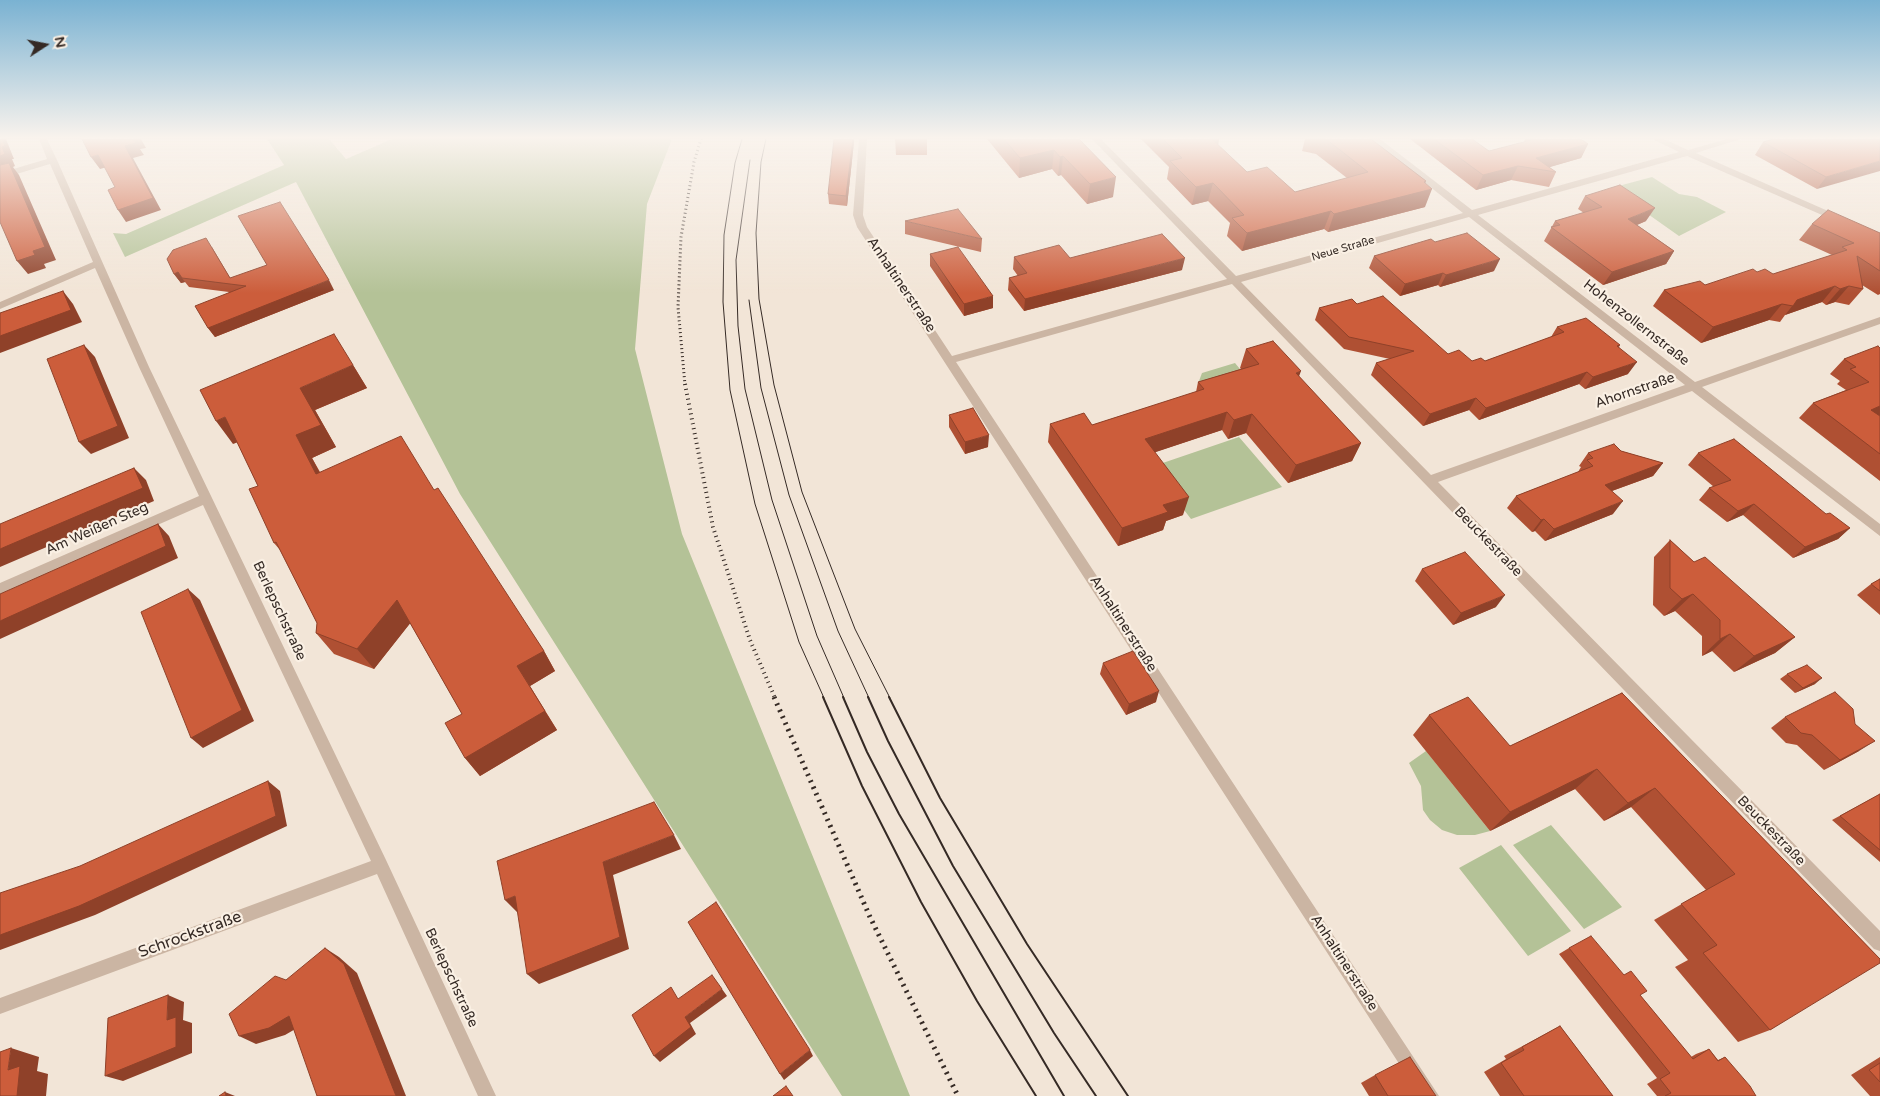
<!DOCTYPE html>
<meta charset="utf-8">
<style>
body{margin:0}
#map{position:relative;width:1880px;height:1096px;overflow:hidden;background:#f2e5d7;font-family:"Varela Round",sans-serif}
canvas{display:block}
.north{position:absolute;left:20px;top:20px;width:50px;height:50px;-webkit-text-stroke:4px #faf0e4;paint-order:stroke;rotate:79deg;font-size:14px;font-weight:700;line-height:20px;text-align:center;color:#352a25}
.north::after{content:'';display:block;margin:auto;width:18px;height:22px;background:#352a25;clip-path:polygon(50% 0,100% 100%,50% 72%,0 100%)}
</style>
<div id="map">
<canvas width="1880" height="1096"></canvas>
<div class="north">N</div>
</div>
<script>
const g = document.querySelector('canvas').getContext('2d');
g.lineJoin = 'round';
function fill(path, color) {
  g.fillStyle = color;
  g.fill(path, 'evenodd');
}
function poly(rows) {
  const path = new Path2D();
  for (const r of rows) {
    path.moveTo(r[0], r[1]);
    for (let i = 2; i < r.length; i += 2) path.lineTo(r[i], r[i + 1]);
  }
  return path;
}
function strokePath(path, color, width, dash) {
  g.strokeStyle = color;
  g.lineWidth = width;
  g.lineCap = dash ? 'butt' : 'round';
  g.setLineDash(dash || []);
  g.stroke(path);
}
function write(font, color, halo, rows, align = 'center') {
  g.font = font + ' "Varela Round",sans-serif';
  g.lineWidth = 4.5;
  g.setLineDash([]);
  g.textBaseline = 'middle';
  g.strokeStyle = halo;
  g.fillStyle = color;
  for (const [text, x, y, turn = 0] of rows) {
    g.save();
    g.translate(x, y);
    g.rotate((+turn || 0) * Math.PI / 180);
    g.textAlign = isNaN(turn) ? turn : align;
    if (halo) g.strokeText(text, 0, 0);
    g.fillText(text, 0, 0);
    g.restore();
  }
}
const green = poly([
 [267,139,329,139,346,159,392,139,672,139,647,204,635,349,682,534,910,1096,842,1096,460,494,296,182,125,257,113,233,126,234,284,165],
 [1652,177,1679,194,1697,197,1726,212,1679,236,1611,188],
 [1235,363,1249,380,1210,393,1199,381,1202,373],
 [1239,437,1282,487,1191,519,1151,467],
 [1426,751,1490,831,1475,835,1457,835,1442,830,1430,820,1423,810,1421,786,1409,763],
 [1551,825,1622,907,1584,929,1513,845],
 [1501,845,1571,931,1528,956,1459,868]
]);
const minor = poly([
 [39,139,47,139,57,160,149,367,386,860,496,1096,478,1096,377,874,0,1014,0,998,371,861,203,505,0,594,0,583,199,496,139,367,95,268,0,309,0,302,93,262,50,164,0,179,0,173,47,159,39,139],
 [859,139,867,139,863,215,867,227,952,356,1227,279,1092,139,1101,139,1236,276,1463,213,1370,139,1380,139,1472,210,1679,152,1652,139,1664,139,1688,150,1727,139,1741,139,1696,153,1844,218,1844,222,1838,222,1687,156,1478,215,1695,382,1880,317,1880,324,1702,387,1880,524,1880,536,1692,391,1438,482,1880,931,1880,951,1874,949,1232,284,956,362,1439,1096,1420,1096,857,227,853,215,859,139],
 [1469,217,1685,385,1431,475,1241,282,1469,217]
]);
const tramFar1 = poly([
 [742,139,735,163,724,235,723,302,730,390,755,504,799,642,824,698],
 [766,139,761,162,756,233,759,299,774,385,802,492,855,629,890,698],
 [750,160,736,260,738,326,745,389,772,500,817,636,844,698],
 [749,300,761,388,789,495,838,631,869,698]
]);
const tram = poly([
 [823,697,862,786,921,902,977,1001,1036,1096],
 [843,697,867,752,899,814,1064,1096],
 [868,697,888,741,953,866,1054,1033,1096,1096],
 [889,697,940,798,1027,944,1128,1096]
]);
const railFar2 = poly([
 [685,385,678,307,681,237,694,162,701,139]
]);
const railFar1 = poly([
 [685,384,713,527,750,640,775,698]
]);
const rail = poly([
 [774,697,870,917,958,1096]
]);
const wall = poly([
 [895,139,927,139,927,155,896,155],
 [987,139,1079,139,1113,197,1087,204,1061,175,1058,176,1052,169,1019,178],
 [1141,139,1219,139,1218,145,1247,172,1295,192,1347,178,1316,154,1302,151,1305,139,1371,139,1426,181,1425,183,1425,207,1328,232,1324,229,1242,251,1227,236,1230,223,1208,201,1192,205,1167,179,1169,167],
 [1410,139,1472,139,1489,151,1524,142,1525,139,1581,139,1588,144,1581,158,1549,167,1556,172,1549,187,1511,180,1476,190],
 [1880,139,1817,189,1755,155,1763,142],
 [854,142,847,206,829,204,828,194],
 [1585,196,1646,221,1637,225,1674,251,1666,264,1603,285,1544,241,1555,221,1584,213,1578,209],
 [905,221,982,239,981,252,905,234],
 [1812,224,1880,233,1880,294,1878,295,1862,285,1863,289,1849,305,1835,302,1826,305,1822,302,1785,315,1780,322,1769,320,1701,343,1653,306,1664,290,1705,285,1757,272,1773,274,1832,255,1799,240],
 [1435,242,1494,271,1440,287,1438,285,1400,296,1369,268,1374,256],
 [212,247,230,278,334,290,215,337,208,328,229,292,189,287,185,282,181,283,174,274],
 [930,254,993,308,964,316,930,266],
 [1014,257,1070,258,1182,270,1024,311,1008,290,1009,278,1018,276,1013,269],
 [1357,304,1448,354,1472,361,1485,361,1551,337,1557,327,1620,345,1619,347,1628,374,1585,389,1579,384,1479,420,1469,410,1423,426,1371,375,1376,363,1390,359,1344,349,1315,320,1319,308],
 [1880,348,1880,481,1799,418,1813,403,1846,390,1837,384,1840,381,1830,374,1844,359],
 [1246,349,1299,377,1361,443,1352,461,1288,483,1246,433,1228,439,1222,430,1155,452,1183,515,1166,521,1163,530,1118,546,1048,442,1050,424,1092,425,1196,392,1198,382,1241,369,1240,368],
 [353,365,367,388,315,410,336,447,312,458,320,472,434,490,544,651,555,671,530,686,557,730,480,776,465,758,462,714,410,623,374,669,334,654,316,633,317,623,280,550,274,543,258,486,237,442,233,444],
 [949,415,988,447,965,454,949,427],
 [1621,451,1663,463,1653,476,1612,491,1613,514,1545,541,1535,531,1532,532,1507,508,1516,496,1578,472,1581,467,1579,466,1588,453],
 [1698,453,1826,514,1850,528,1838,539,1793,558,1743,515,1727,522,1699,500,1709,488,1714,487,1688,465],
 [1670,540,1694,562,1795,637,1775,653,1734,672,1712,651,1702,656,1702,636,1675,611,1664,616,1653,605,1654,557],
 [1422,569,1496,607,1453,625,1415,581],
 [1880,579,1880,615,1857,595,1871,584],
 [1103,663,1156,702,1126,715,1100,674],
 [1787,674,1815,684,1795,693,1780,679],
 [1622,693,1880,959,1770,1030,1738,1042,1675,967,1688,960,1654,920,1706,890,1631,807,1604,821,1575,789,1490,831,1413,735,1429,715,1510,746],
 [1785,717,1859,751,1824,770,1797,745,1786,743,1771,728],
 [1880,794,1880,862,1832,820],
 [1569,948,1640,995,1691,1057,1696,1054,1709,1049,1718,1060,1725,1057,1756,1096,1657,1096,1647,1084,1657,1078,1559,954],
 [1560,1026,1613,1096,1500,1096,1484,1072,1506,1059,1504,1056],
 [1880,1057,1880,1096,1870,1096,1851,1075],
 [1375,1075,1436,1096,1369,1096,1361,1083]
]);
const shadedWall = poly([
 [2,139,6,139,14,159,12,159,15,166,13,167,19,175,56,260,44,264,46,268,28,274,17,261,0,171,0,156,2,147],
 [133,139,141,139,146,148,140,149,144,155,133,158,161,210,126,222,118,210,125,146],
 [853,139,854,139,854,142,847,206,846,196],
 [1208,139,1219,139,1217,151],
 [1588,144,1581,158,1540,170,1536,158],
 [1054,150,1052,169,1019,178,1020,158],
 [98,155,107,167,100,169,91,157],
 [1063,156,1061,175,1058,176,1060,157],
 [1880,161,1880,171,1817,189,1826,177],
 [1518,166,1511,180,1476,190,1483,175],
 [1116,177,1113,197,1087,204,1090,184],
 [1426,181,1422,191,1432,189,1425,207,1328,232,1334,214],
 [1213,183,1208,201,1192,205,1196,187],
 [1655,208,1646,221,1620,232,1628,219],
 [1331,211,1324,229,1242,251,1247,233],
 [1674,251,1666,264,1603,285,1612,272],
 [1185,258,1182,270,1024,311,1025,299],
 [1500,259,1494,271,1440,287,1446,275],
 [178,272,182,278,185,282,181,283,174,274],
 [1443,273,1438,285,1400,296,1405,284],
 [329,280,334,290,215,337,208,328],
 [1835,286,1822,302,1785,315,1797,300],
 [1849,286,1835,302,1826,305,1840,289],
 [63,291,73,304,82,322,0,353,0,336],
 [993,296,993,308,964,316,964,304],
 [1782,304,1769,320,1701,343,1713,327],
 [84,345,95,357,129,438,91,454,79,442],
 [1637,362,1628,374,1585,389,1593,377],
 [353,365,367,388,315,410,336,447,312,458,332,496,316,474,296,435,300,388],
 [1301,371,1294,390,1296,373],
 [1587,372,1579,384,1479,420,1486,408],
 [1476,398,1469,410,1423,426,1430,414],
 [1880,406,1880,415,1857,424,1871,410],
 [1227,412,1222,430,1141,457,1145,439],
 [1252,414,1246,433,1228,439,1234,420],
 [225,417,243,440,233,444,216,421],
 [989,435,988,447,965,454,965,442],
 [1361,443,1352,461,1288,483,1296,465],
 [1663,463,1653,476,1595,497,1605,485],
 [134,468,146,480,154,501,0,567,0,549],
 [1189,497,1183,515,1166,521,1163,530,1118,546,1122,528,1163,505],
 [1623,501,1613,514,1545,541,1554,529],
 [1754,504,1743,515,1727,522,1738,511],
 [1544,519,1535,531,1532,532,1541,520],
 [158,524,169,536,178,558,0,639,0,621],
 [1850,528,1838,539,1793,558,1805,547],
 [188,589,200,600,254,721,203,748,191,738],
 [1693,594,1675,611,1664,616,1682,599],
 [1505,595,1496,607,1453,625,1461,613],
 [397,600,412,621,374,669,357,649],
 [1730,634,1712,651,1702,656,1720,639],
 [1795,637,1775,653,1734,672,1754,656],
 [544,651,555,671,530,686,517,666],
 [1822,678,1815,684,1795,693,1803,688],
 [1159,691,1156,702,1126,715,1129,704],
 [545,711,557,730,480,776,465,758],
 [1875,741,1859,751,1824,770,1840,760],
 [1597,769,1575,789,1490,831,1510,812],
 [268,781,280,791,287,826,95,915,0,950,0,935],
 [1655,788,1631,807,1604,821,1628,803],
 [674,835,681,849,613,875,629,949,539,984,527,974,603,862],
 [515,896,527,908,517,912,505,900],
 [325,948,339,957,357,973,406,1096,396,1096],
 [722,989,727,996,690,1023,696,1034,660,1062,654,1056,685,1017],
 [168,995,184,1002,183,1020,192,1023,192,1053,123,1081,105,1076,167,1020],
 [289,1016,304,1024,285,1035,256,1044,239,1036],
 [11,1048,39,1057,37,1071,48,1074,46,1096,17,1096,8,1070],
 [810,1050,813,1056,784,1080,780,1074],
 [225,1092,235,1096,226,1096]
]);
const building = poly([
 [0,139,2,139,5,146,2,147,5,154,0,156,0,139],
 [82,139,133,139,136,143,125,146,153,198,118,210,108,190,115,187,98,155,91,157,82,139],
 [834,139,853,139,846,196,828,194,834,139],
 [1004,139,1079,139,1116,177,1090,184,1063,156,1060,157,1054,150,1020,158,1004,139],
 [1163,139,1212,139,1247,172,1267,167,1295,192,1368,172,1326,139,1371,139,1426,181,1424,182,1432,189,1334,214,1331,211,1247,233,1232,218,1244,215,1213,183,1196,187,1170,161,1182,158,1163,139],
 [1434,139,1472,139,1489,151,1535,139,1581,139,1588,144,1536,158,1556,172,1518,166,1483,175,1434,139],
 [1774,139,1880,139,1880,161,1826,177,1763,142,1774,139],
 [9,163,45,247,33,251,35,255,17,261,0,222,0,165,9,163],
 [1620,185,1655,208,1628,219,1674,251,1612,272,1551,227,1560,225,1555,221,1602,207,1585,196,1620,185],
 [280,202,329,280,208,328,195,306,246,286,182,278,178,272,174,274,167,259,173,250,206,238,230,278,267,265,238,216,280,202],
 [958,209,982,239,905,221,958,209],
 [1828,210,1880,233,1880,271,1857,256,1863,289,1849,286,1840,289,1835,286,1797,300,1793,306,1782,304,1713,327,1664,290,1700,281,1705,285,1753,269,1757,272,1765,269,1773,274,1847,250,1842,247,1854,243,1812,224,1828,210],
 [1467,233,1500,259,1446,275,1443,273,1405,284,1374,256,1431,239,1435,242,1467,233],
 [1162,234,1185,258,1025,299,1009,278,1027,273,1014,257,1059,245,1070,258,1162,234],
 [958,247,993,296,964,304,930,254,958,247],
 [63,291,71,310,0,336,0,313,63,291],
 [1383,296,1448,354,1459,350,1472,361,1481,358,1485,361,1564,332,1557,327,1586,318,1620,345,1617,346,1637,362,1593,377,1587,372,1486,408,1476,398,1430,414,1376,363,1414,351,1349,337,1319,308,1352,299,1357,304,1383,296],
 [334,334,353,365,300,388,321,425,296,435,316,474,401,436,434,490,438,488,544,651,517,666,545,711,465,758,445,723,462,714,397,600,357,649,316,633,317,623,276,542,274,543,249,489,258,486,225,417,216,421,200,390,334,334],
 [1273,341,1301,371,1296,373,1361,443,1296,465,1252,414,1234,420,1227,412,1145,439,1189,497,1163,505,1168,512,1122,528,1050,424,1084,413,1092,425,1204,389,1198,382,1259,364,1246,349,1273,341],
 [84,345,118,426,79,442,47,359,84,345],
 [1878,346,1880,348,1880,406,1871,410,1880,416,1880,454,1813,403,1869,382,1850,369,1856,367,1844,359,1878,346],
 [973,408,989,435,965,442,949,415,973,408],
 [1734,439,1826,514,1830,513,1850,528,1805,547,1754,504,1738,511,1709,488,1731,480,1698,453,1734,439],
 [1614,444,1621,451,1663,463,1605,485,1623,501,1554,529,1544,519,1541,520,1516,496,1593,466,1587,460,1593,458,1588,453,1614,444],
 [134,468,143,488,0,549,0,524,134,468],
 [158,524,166,546,0,621,0,594,158,524],
 [1670,540,1694,562,1705,557,1795,637,1754,656,1730,634,1720,639,1720,620,1693,594,1682,599,1670,588,1670,540],
 [1465,552,1505,595,1461,613,1422,569,1465,552],
 [1880,579,1880,591,1871,584,1880,579],
 [188,589,242,710,191,738,141,612,188,589],
 [1133,651,1159,691,1129,704,1103,663,1133,651],
 [1807,665,1822,678,1803,688,1787,674,1807,665],
 [1835,692,1853,709,1855,724,1875,741,1840,760,1812,735,1801,733,1785,717,1835,692],
 [1622,693,1880,959,1880,963,1770,1030,1703,953,1717,945,1681,904,1735,874,1655,788,1628,803,1597,769,1510,812,1429,715,1468,697,1510,746,1622,693],
 [268,781,276,816,79,906,0,935,0,893,80,866,268,781],
 [1880,794,1880,850,1840,816,1880,794],
 [654,802,674,835,603,862,620,937,527,974,515,896,505,900,497,861,654,802],
 [716,902,810,1050,780,1074,688,922,716,902],
 [1591,936,1624,975,1631,971,1647,991,1640,995,1693,1059,1709,1049,1718,1061,1725,1057,1750,1086,1756,1096,1665,1096,1671,1093,1660,1079,1670,1073,1569,948,1591,936],
 [325,948,344,964,396,1096,317,1096,289,1016,269,1028,239,1036,229,1014,275,976,286,980,325,948],
 [712,975,722,989,685,1017,691,1027,654,1056,632,1015,671,987,678,999,712,975],
 [168,995,167,1020,176,1017,176,1047,105,1076,108,1018,168,995],
 [1560,1026,1613,1096,1524,1096,1501,1063,1524,1050,1522,1047,1560,1026],
 [11,1048,8,1070,20,1066,17,1096,0,1096,0,1052,11,1048],
 [1410,1057,1436,1096,1388,1096,1375,1075,1410,1057],
 [1880,1063,1880,1082,1869,1070,1880,1063],
 [786,1086,793,1096,773,1096,786,1086],
 [225,1092,226,1096,219,1096,225,1092]
]);
const farStreetnames = [
 ["Neue Straße",1343,249,-16]
];
const streetNames = [
 ["Anhaltinerstraße",901,285,56],
 ["Hohenzollernstraße",1636,323,38],
 ["Ahornstraße",1635,391,-19],
 ["Am Weißen Steg",97,529,-24],
 ["Beuckestraße",1488,542,46],
 ["Berlepschstraße",279,611,65],
 ["Anhaltinerstraße",1123,624,57],
 ["Beuckestraße",1771,831,46],
 ["Anhaltinerstraße",1344,963,57],
 ["Berlepschstraße",451,978,65]
];
const nearStreetnames = [
 ["Schrockstraße",190,935,-20]
];
fill(green, '#b4c297');
fill(minor, '#cbb5a3');
strokePath(tramFar1, '#352a25', 1);
strokePath(tram, '#352a25', 2);
strokePath(railFar2, '#352a25', 3, [1, 3]);
strokePath(railFar1, '#352a25', 4, [1, 4]);
strokePath(rail, '#352a25', 5, [2, 5]);
fill(wall, '#af5033');
fill(shadedWall, '#8f4129');
fill(building, '#cc5d3b');
strokePath(building, '#8f4129', 1);
const sky = g.createLinearGradient(0, 0, 0, 293);
sky.addColorStop(0, '#7ab2d2');
sky.addColorStop(0.47, '#f9f3ed');
sky.addColorStop(1, '#f9f3ed00');
g.fillStyle = sky;
g.fillRect(0, 0, 1880, 293);
write('11px', '#352a25', '#faf0e4', farStreetnames);
write('14px', '#352a25', '#faf0e4', streetNames);
write('16px', '#352a25', '#faf0e4', nearStreetnames);
</script>
